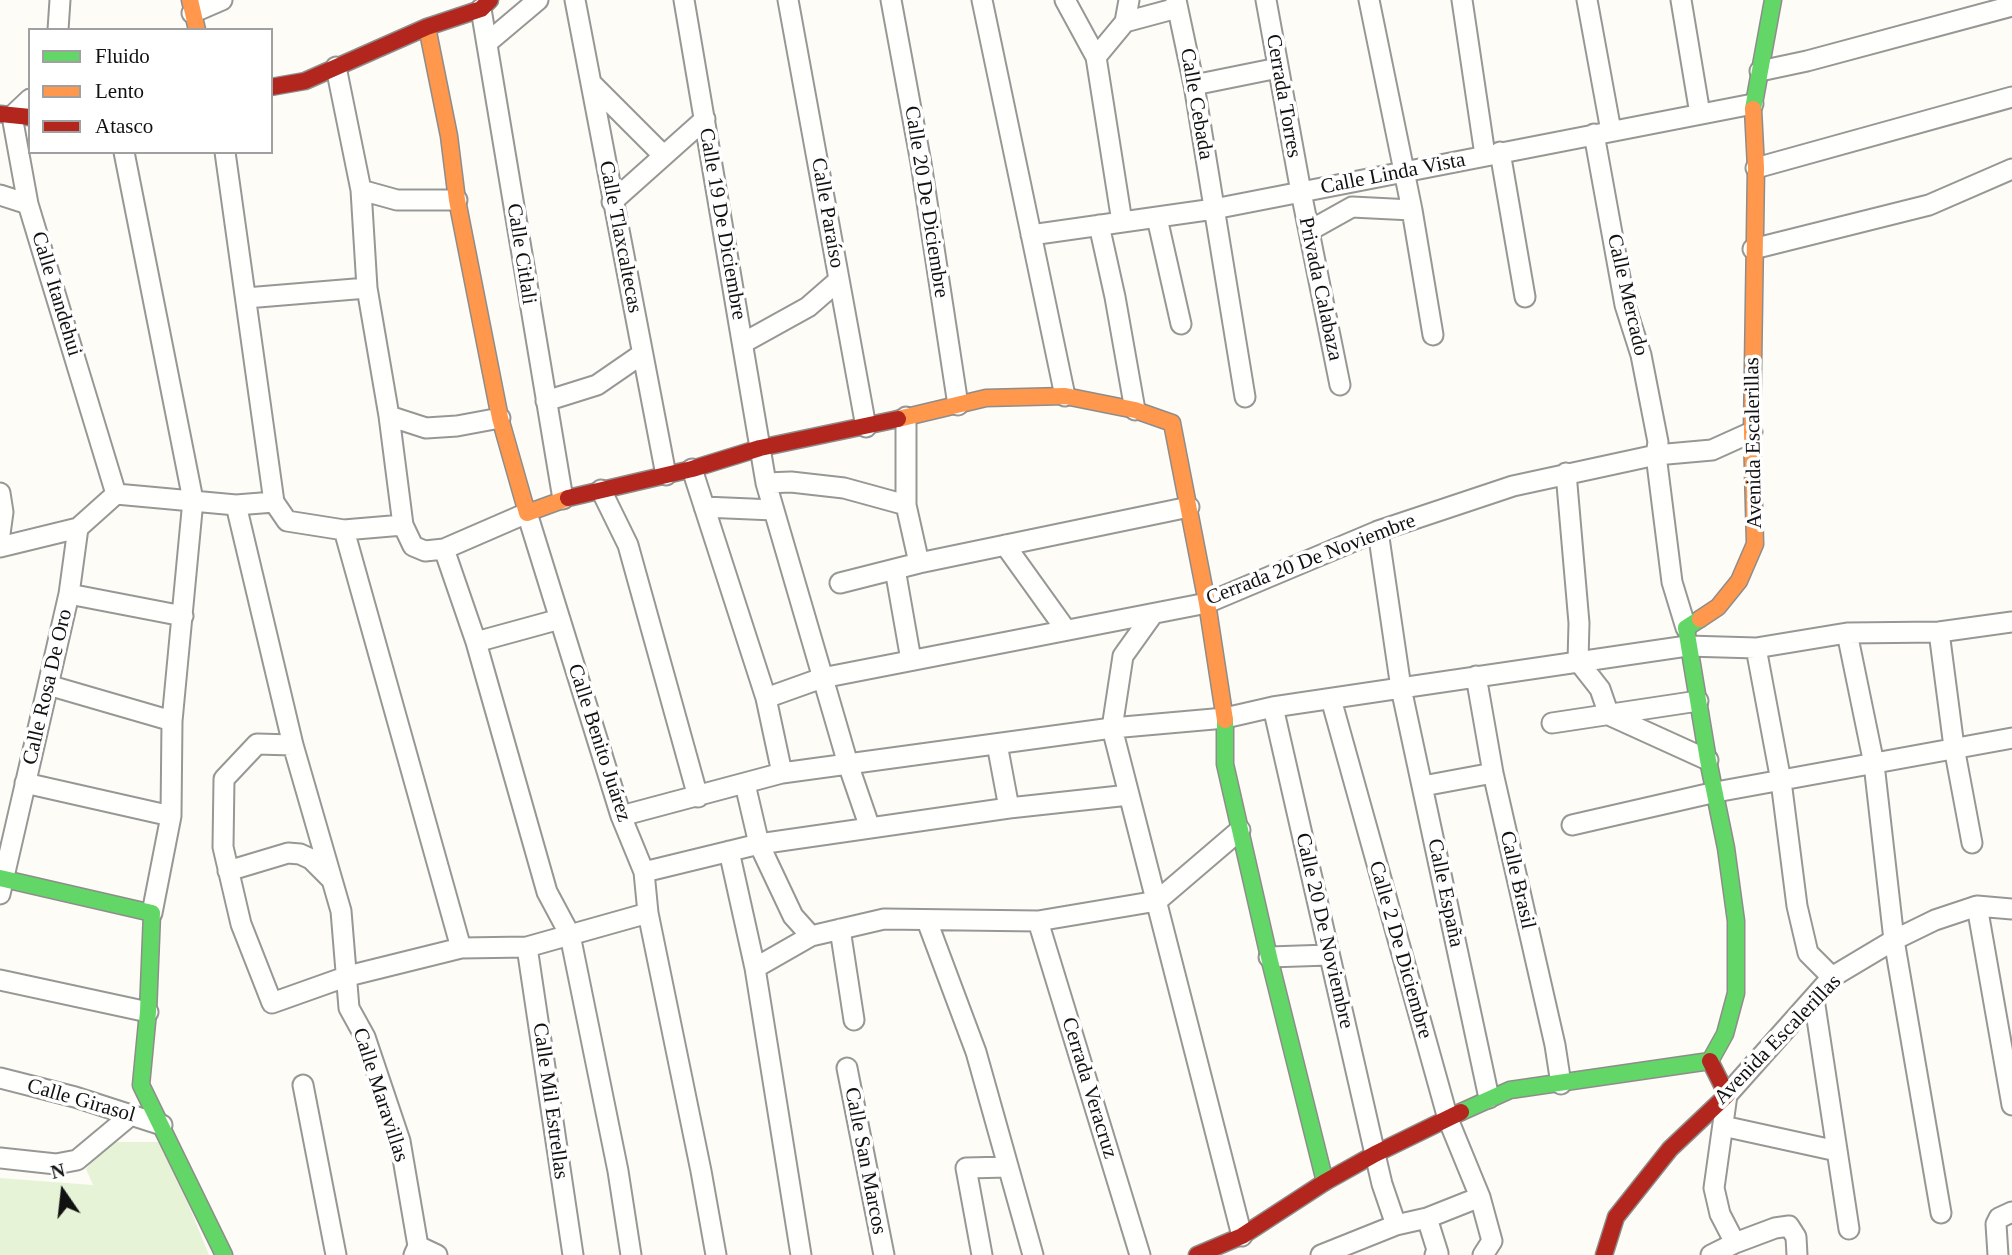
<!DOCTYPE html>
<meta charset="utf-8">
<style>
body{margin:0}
#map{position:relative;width:2012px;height:1255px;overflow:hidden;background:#fdfcf7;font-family:"Times New Roman",serif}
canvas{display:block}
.legend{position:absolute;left:28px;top:28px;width:245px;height:126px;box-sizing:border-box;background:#fff;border:2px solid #a0a0a0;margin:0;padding:9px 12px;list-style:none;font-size:21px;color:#111}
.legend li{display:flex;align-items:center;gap:14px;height:35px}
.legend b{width:35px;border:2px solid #a0a0a0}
.north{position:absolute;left:28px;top:1157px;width:70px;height:70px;-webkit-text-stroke:5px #fff;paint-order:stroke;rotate:346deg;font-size:19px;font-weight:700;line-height:28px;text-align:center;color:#111}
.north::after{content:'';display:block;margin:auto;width:24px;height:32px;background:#111;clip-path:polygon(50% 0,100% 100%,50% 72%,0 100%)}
</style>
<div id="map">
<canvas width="2012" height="1255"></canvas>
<ul class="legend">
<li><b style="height:9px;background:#63d668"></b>Fluido</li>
<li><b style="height:9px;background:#ff974d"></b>Lento</li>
<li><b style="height:9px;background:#b3261e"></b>Atasco</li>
</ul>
<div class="north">N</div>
</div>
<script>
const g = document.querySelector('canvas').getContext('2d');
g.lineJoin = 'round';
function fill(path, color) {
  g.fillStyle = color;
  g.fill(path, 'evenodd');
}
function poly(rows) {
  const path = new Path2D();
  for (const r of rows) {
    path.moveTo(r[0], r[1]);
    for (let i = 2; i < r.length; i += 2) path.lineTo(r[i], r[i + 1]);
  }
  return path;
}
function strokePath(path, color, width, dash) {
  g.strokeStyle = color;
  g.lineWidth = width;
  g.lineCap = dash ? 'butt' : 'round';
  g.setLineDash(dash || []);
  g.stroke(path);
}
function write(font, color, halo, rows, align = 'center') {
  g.font = font + ' "Times New Roman",serif';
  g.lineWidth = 7;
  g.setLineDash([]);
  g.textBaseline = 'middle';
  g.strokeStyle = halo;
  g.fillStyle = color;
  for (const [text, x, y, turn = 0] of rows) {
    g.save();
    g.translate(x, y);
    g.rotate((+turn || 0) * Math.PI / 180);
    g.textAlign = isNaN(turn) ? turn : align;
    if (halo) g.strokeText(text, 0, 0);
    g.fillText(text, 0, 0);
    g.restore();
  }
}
const green = poly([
 [109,1142,163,1142,209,1255,0,1255,0,1178,93,1185,86,1169]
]);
const street = poly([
 [575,0,666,475],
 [684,0,766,483,848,764,870,828],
 [788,0,866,427],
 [891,0,921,163,958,405],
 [982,0,1065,396],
 [1065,0,1096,57,1122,222],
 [1176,0,1194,85,1245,397],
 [1266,0,1301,192,1340,385],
 [1369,0,1412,210,1433,335],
 [1462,0,1485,155],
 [1587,0,1611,131],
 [1681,0,1700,114],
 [481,9,563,499],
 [192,13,222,0],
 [1125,22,1177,8],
 [58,30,60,0],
 [487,43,538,0],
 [1096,57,1125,22,1129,0],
 [336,67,361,190,367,288,389,416,403,525],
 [1760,71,1807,61,2012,6],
 [592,84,663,155],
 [1194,85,1278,68],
 [30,99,12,116,28,204,116,494],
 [1594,134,1625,305,1641,355,1658,442,1656,455,1672,582,1686,628],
 [124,152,193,500,172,721,171,816,152,913],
 [225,152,274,502,287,521,344,530,403,525,413,546,425,551,444,549,527,513,621,816,644,872,648,913,701,1171,716,1255],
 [1500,152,1525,297],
 [1756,168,2012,97],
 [361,190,397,200,457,200],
 [0,195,28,204],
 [612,202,705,119],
 [1157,218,1181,324],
 [1099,225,1115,297,1135,410],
 [1309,231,1352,207,1412,210],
 [1031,235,1214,209,1753,104],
 [1753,249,1929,205,2012,169],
 [246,298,367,288],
 [743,343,808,307,839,280],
 [546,401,597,385,642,354],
 [389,416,426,428,457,426,500,418],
 [906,417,906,505,919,563],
 [692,469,766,698,782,773],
 [1566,473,1579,623,1578,661,1600,689,1609,715,1708,760],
 [766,483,791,482,844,488,906,505],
 [601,490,628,545,698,797],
 [0,493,3,512,0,534],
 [116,494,236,505,274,502],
 [236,505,293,745,341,911,349,1008,365,1037,400,1141,418,1246,414,1255],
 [704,507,774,510],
 [344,530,461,948],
 [1378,531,1401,688,1489,1098],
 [1005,545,1066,630],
 [0,547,78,528],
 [444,549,476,642,547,892,570,935,618,1171,631,1255],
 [895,569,911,660],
 [840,583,919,563,1189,507],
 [69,594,183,616],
 [1153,614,1123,656,1112,728,1242,1236],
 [1939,632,1954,747,1972,843],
 [1847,633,1874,764,1894,940,1941,1213],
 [476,642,560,619],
 [1756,648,1781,781,1797,906,1808,953,1832,977],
 [1476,676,1493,773,1555,1045,1561,1084],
 [48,685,172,721],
 [766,698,822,678,1207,603,1378,531,1513,486,1656,455,1712,450,1752,432],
 [1331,699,1448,1119,1480,1197,1492,1241,1483,1255],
 [1273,707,1375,1154,1382,1184,1396,1225],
 [1552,723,1698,701],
 [997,744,1009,808],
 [293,745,257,744,224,779,223,847,241,924,272,1003,348,976,461,948,527,947,648,913],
 [25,783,171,816],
 [745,784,759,844,793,916,811,936],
 [1423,786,1493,773],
 [621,816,782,773,1112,728,1225,718,1273,707,1401,688,1687,646,1756,648,1847,633,1939,632,2012,622],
 [1572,825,1716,792,2012,738],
 [729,851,755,968,801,1255],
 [228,871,288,853,300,854,311,859,331,879],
 [644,872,759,844,1009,808,1129,795],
 [0,894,69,594,78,528,116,494],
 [1977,906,2012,1105],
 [927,921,976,1052,1033,1255],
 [1038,921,1140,1255],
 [840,929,854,1020],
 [527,947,573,1255],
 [1269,957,1329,955],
 [755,968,811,936,884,919,1038,921,1157,901,1240,830],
 [0,980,148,1012],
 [1814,999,1849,1229],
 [847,1068,884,1255],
 [0,1078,75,1097,162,1125],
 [303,1085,336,1255],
 [1723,1126,1837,1151],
 [0,1158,56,1164,77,1160,131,1115],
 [1427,1218,1438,1253,1435,1255],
 [1735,1243,1720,1214,1714,1188,1727,1095,1832,977,1894,940,1935,920,1977,906,2012,909],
 [418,1246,437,1255],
 [982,1255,966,1168,1008,1167],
 [1321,1255,1396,1225,1427,1218,1480,1197],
 [1711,1255,1735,1243,1775,1228,1789,1226,1796,1237,1797,1255],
 [1998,1255,1996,1224,1999,1218,2012,1212]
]);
const fast = poly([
 [1753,109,1773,0],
 [1700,619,1686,628,1708,760,1726,848,1736,921,1736,993,1725,1034,1710,1061],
 [1225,720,1225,764,1269,957,1325,1182],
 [0,878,152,913,148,1012,141,1085,224,1255],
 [1461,1112,1510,1090,1710,1061]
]);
const slow = poly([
 [190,0,197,30],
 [427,27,449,136,457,200,500,418,527,513,568,498],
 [898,419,986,398,1065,396,1135,410,1172,423,1207,603,1225,720],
 [1700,619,1718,607,1739,581,1755,544,1752,432,1756,168,1753,109]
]);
const jam = poly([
 [271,87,305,81,427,27,481,9,490,0],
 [0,114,30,117],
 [568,498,692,469,760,448,898,419],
 [1197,1255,1242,1236,1325,1182,1375,1154,1461,1112],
 [1604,1255,1616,1217,1670,1149,1727,1095,1710,1061]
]);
const streetNames = [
 ["Cerrada Torres",1283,96,80],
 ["Calle Cebada",1196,104,80],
 ["Calle Linda Vista",1393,174,-11],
 ["Calle 20 De Diciembre",926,202,81],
 ["Calle Paraíso",827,213,80],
 ["Calle 19 De Diciembre",722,224,80],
 ["Calle Tlaxcaltecas",620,237,79],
 ["Calle Citlali",521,254,81],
 ["Privada Calabaza",1320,289,78],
 ["Calle Itandehui",56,294,73],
 ["Calle Mercado",1627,295,77],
 ["Avenida Escalerillas",1754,443,-91],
 ["Cerrada 20 De Noviembre",1311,560,-21],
 ["Calle Rosa De Oro",48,687,-77],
 ["Calle Benito Juárez",599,743,72],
 ["Calle Brasil",1517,880,77],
 ["Calle España",1445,893,78],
 ["Calle 20 De Noviembre",1324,931,77],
 ["Calle 2 De Diciembre",1400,950,74],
 ["Avenida Escalerillas",1778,1040,-46],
 ["Cerrada Veracruz",1089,1088,73],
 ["Calle Maravillas",380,1095,72],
 ["Calle Girasol",81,1101,16],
 ["Calle Mil Estrellas",550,1101,82],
 ["Calle San Marcos",865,1161,79]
];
fill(green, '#e7f3d7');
strokePath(street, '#979795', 23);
strokePath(fast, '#8e8d8b', 19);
strokePath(slow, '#8e8d8b', 19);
strokePath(jam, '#8e8d8b', 19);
strokePath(street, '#fffffe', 19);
strokePath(fast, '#63d668', 16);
strokePath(slow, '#ff974d', 16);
strokePath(jam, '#b3261e', 16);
write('21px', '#111', '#fff', streetNames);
</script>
